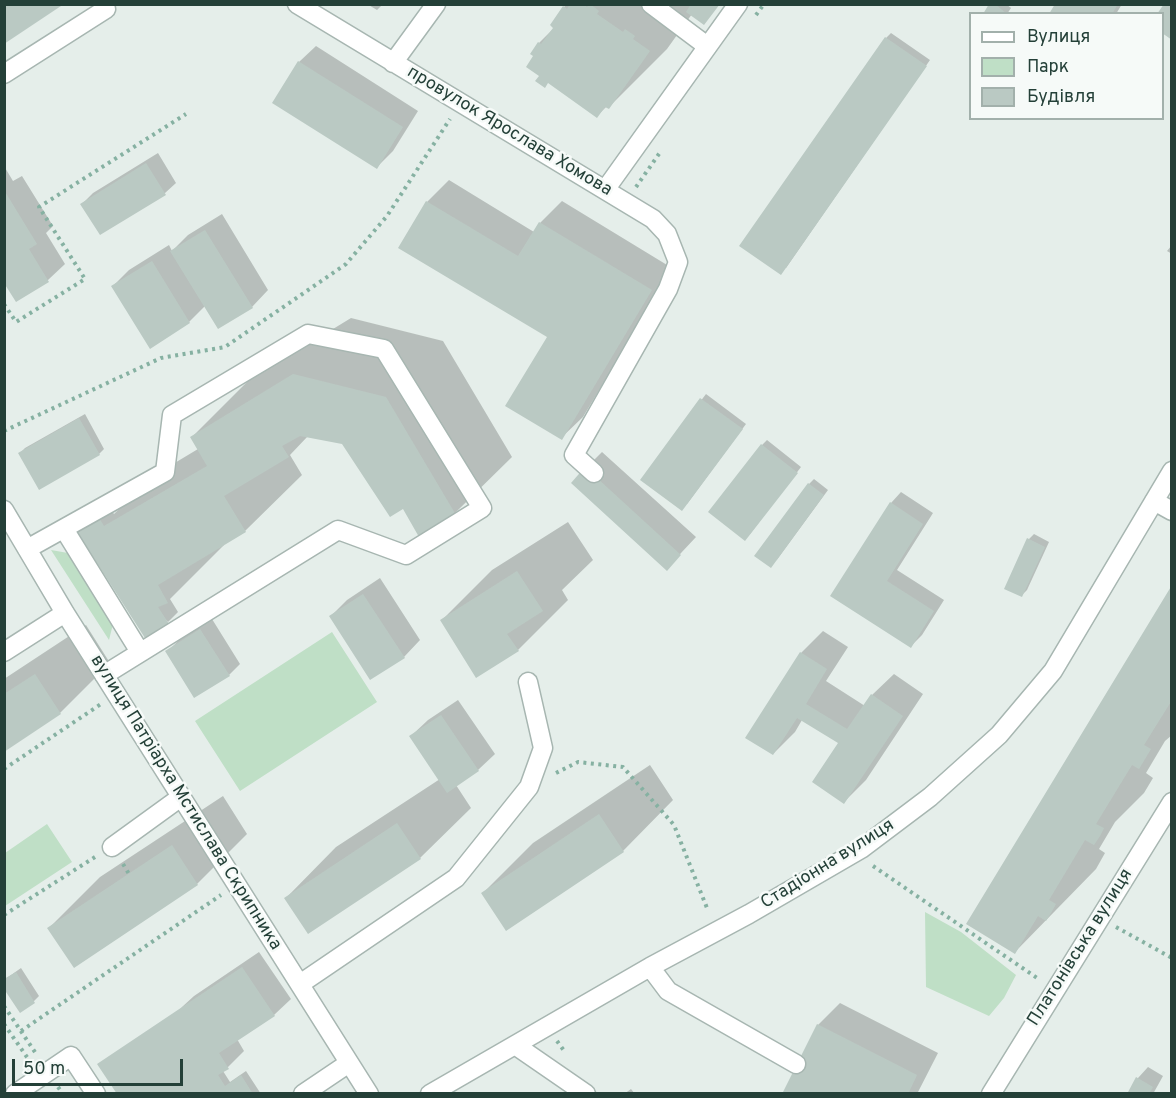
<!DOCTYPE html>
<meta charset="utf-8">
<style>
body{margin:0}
#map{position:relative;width:1176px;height:1098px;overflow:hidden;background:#e5eeea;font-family:Overpass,sans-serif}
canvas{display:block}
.frame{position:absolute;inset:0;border:6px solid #244038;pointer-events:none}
.legend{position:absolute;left:969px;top:12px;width:195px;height:108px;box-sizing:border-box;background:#f6faf8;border:2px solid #a2b0ab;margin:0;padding:8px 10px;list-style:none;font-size:18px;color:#244038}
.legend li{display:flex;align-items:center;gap:12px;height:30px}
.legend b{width:30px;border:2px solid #a2b0ab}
.scale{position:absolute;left:12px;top:1059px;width:171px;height:27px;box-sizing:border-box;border:3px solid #244038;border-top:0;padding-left:8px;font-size:18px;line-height:21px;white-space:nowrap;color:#244038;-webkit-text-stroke:4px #f6faf8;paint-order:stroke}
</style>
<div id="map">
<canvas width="1176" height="1098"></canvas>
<div class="frame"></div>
<ul class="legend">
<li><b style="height:8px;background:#fff"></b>Вулиця</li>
<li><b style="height:16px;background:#bfdfc6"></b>Парк</li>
<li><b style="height:16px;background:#bac9c3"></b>Будівля</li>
</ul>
<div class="scale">50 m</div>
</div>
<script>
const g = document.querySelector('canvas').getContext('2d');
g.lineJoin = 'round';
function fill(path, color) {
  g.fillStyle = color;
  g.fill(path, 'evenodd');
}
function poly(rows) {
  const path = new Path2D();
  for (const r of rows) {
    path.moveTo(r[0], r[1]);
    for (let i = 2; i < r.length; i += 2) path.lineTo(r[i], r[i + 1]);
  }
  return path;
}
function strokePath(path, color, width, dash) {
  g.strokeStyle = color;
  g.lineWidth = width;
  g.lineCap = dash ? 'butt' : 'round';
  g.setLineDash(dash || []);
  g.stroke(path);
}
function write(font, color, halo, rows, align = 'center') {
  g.font = font + ' Overpass,sans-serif';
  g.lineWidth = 5;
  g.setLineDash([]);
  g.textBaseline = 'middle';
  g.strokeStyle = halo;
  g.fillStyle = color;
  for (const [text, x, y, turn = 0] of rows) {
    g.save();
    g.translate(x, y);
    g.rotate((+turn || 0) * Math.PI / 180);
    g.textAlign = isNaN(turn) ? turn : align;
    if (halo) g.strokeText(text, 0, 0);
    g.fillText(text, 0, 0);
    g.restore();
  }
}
const green = poly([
 [51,550,68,553,113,624,109,640],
 [332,632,377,702,240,791,195,721],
 [47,824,72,862,5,906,5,853],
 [925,912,961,932,1016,975,1004,998,989,1016,926,987]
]);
const shadow = poly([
 [367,4,383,4,377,10],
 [567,4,719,4,692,14,667,49,609,107,607,106,597,116,541,76,536,56,532,54,539,43,555,27,564,7],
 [991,4,1006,4,1011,8,1007,14,984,14],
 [1056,4,1122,4,1116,14,1050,14],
 [891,33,930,60,786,268,741,245,886,38],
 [316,46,418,111,393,151,377,167,299,62],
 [158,153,176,183,165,193,82,204,93,193],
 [4,166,13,181,22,176,53,226,46,233,65,264,48,280,17,300,4,280],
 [449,180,534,232,540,223,562,201,672,268,583,417,561,438,549,337,427,202],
 [222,214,268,290,252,307,205,306,189,322,150,347,113,286,129,270,169,245,172,251,188,235],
 [1172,245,1172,254,1167,251],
 [351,318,443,341,512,457,455,513,420,535,403,507,343,443,308,436,290,455,302,475,245,531,223,544,224,545,170,599,178,612,168,622,79,532,90,521,110,508,114,514,153,476,198,449,192,437,248,381],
 [706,394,746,424,687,504,642,479],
 [85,414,104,449,99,454,40,488,20,453,25,448],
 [767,440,801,467,750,534,762,445],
 [602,452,696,537,667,568,586,468],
 [814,479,828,490,776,561,809,484],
 [901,492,933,513,897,570,944,600,922,635,911,646,832,595,891,503],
 [568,522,593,560,562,590,568,600,518,650,442,620,492,570],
 [1034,534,1049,542,1027,590,1022,595,1029,539],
 [380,578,420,640,404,657,331,616,347,600],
 [1172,588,1172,735,1165,741,1146,773,1153,778,1144,793,1115,822,1099,849,1105,853,1096,869,1015,952],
 [212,619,240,664,229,675,167,652,178,641],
 [86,625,110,663,60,713,4,750,4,679],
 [823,631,848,647,826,681,865,706,872,695,894,674,923,694,866,780,844,802,840,743,802,720,795,732,773,754,801,653],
 [458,700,495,754,478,770,456,785,471,808,420,858,308,932,286,898,336,847,440,779,411,736,428,720],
 [650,765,673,800,623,851,483,893,533,843],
 [223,796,247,834,197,884,49,928,100,877],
 [259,952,291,999,274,1015,237,1039,244,1051,228,1067,223,1071,230,1082,246,1071,261,1094,119,1094,182,1007,194,996],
 [21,968,39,996,34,1001,20,1010,4,980],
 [840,1003,938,1053,917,1094,783,1094,818,1025],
 [1148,1067,1163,1076,1153,1094,1129,1094,1138,1078],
 [631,1089,635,1094,624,1094]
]);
const building = poly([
 [4,4,64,4,4,44],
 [570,4,583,4,587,7,590,4,599,11,597,14,623,32,625,29,635,36,633,39,650,51,609,109,605,107,597,118,548,83,545,88,535,81,539,76,526,67,533,56,530,54,538,42,541,44,553,28,550,25,563,6,567,9],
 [691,4,720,4,704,25,686,12],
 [989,4,995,4,1007,14,983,14],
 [1055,4,1118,4,1112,14,1049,14],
 [1164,4,1172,4,1172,40,1162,33,1162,14,1157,14],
 [885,37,927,66,781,275,739,246],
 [298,61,403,127,377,169,272,103],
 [146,163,166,195,100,235,80,204],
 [4,190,37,244,29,249,49,282,16,302,4,283],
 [426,201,518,256,539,222,652,290,562,440,505,406,547,337,398,248],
 [205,230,253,308,218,329,170,251],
 [152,261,190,323,150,349,111,286],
 [293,374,386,397,456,515,419,537,403,509,390,517,342,444,300,436,282,446,289,457,224,496,246,532,158,585,168,603,158,607,169,624,145,638,77,532,99,518,104,526,207,466,190,437],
 [700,398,743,429,682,511,640,480],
 [79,418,100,455,39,490,18,453],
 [761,444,798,473,745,541,708,512],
 [585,467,681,555,667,571,571,483],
 [808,483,824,495,771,568,754,556],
 [890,502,923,524,887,581,934,611,911,648,830,596],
 [1027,538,1045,547,1022,597,1004,589],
 [517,571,543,611,507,634,519,651,476,678,440,620],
 [1172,585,1172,700,1144,745,1151,749,1139,769,1132,765,1096,824,1104,828,1100,836,1094,845,1085,840,1049,900,1056,904,1051,913,1046,921,1038,916,1015,954,966,924],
 [363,594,405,658,370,680,329,616],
 [200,629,230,676,194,698,165,651],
 [800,652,827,669,806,704,847,729,871,694,903,716,844,804,812,782,838,743,797,718,773,755,745,738],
 [35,674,61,714,4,752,4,694],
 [441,715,479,771,447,793,409,736],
 [599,814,624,852,506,931,481,893],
 [397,823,421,859,308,934,284,898],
 [172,845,198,885,74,968,47,928],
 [242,967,275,1016,219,1053,229,1069,218,1075,225,1086,241,1075,253,1094,117,1094,97,1064],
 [16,972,35,1003,20,1013,4,989,4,979],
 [817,1024,917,1075,908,1094,782,1094],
 [1136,1077,1153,1087,1149,1094,1127,1094]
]);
const path = poly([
 [756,15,764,4],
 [636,187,661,151],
 [4,304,16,322,85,279,39,207,186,114],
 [4,431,161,358,225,347,346,264,387,216,450,119],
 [4,769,101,704],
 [556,773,578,762,623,767,674,825,707,908],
 [123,864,129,874],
 [873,866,1040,980],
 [4,915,95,857],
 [1116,927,1172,958],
 [4,1006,37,1055],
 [4,1024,29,1060],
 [21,1031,221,895],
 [557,1041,565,1052],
 [58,1087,63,1094]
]);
const minor = poly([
 [297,4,653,219,667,234,678,262,668,289,574,455,594,473],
 [651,4,707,46],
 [393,63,436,4],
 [4,74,106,9,103,4],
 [605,190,738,4],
 [1154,501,1172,511],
 [4,510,65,613,369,1094],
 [64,529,140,652],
 [27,549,165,472,172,415,308,334,384,349,482,508,406,555,338,530,104,675],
 [4,652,65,613],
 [112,847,181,797],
 [650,967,668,991,796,1064],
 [300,984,456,878,529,787,543,748,528,682],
 [515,1045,586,1094],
 [15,1094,71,1056,96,1094],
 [303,1094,349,1063],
 [430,1094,650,967,749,914,861,849,930,797,999,735,1053,671,1172,471],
 [991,1094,1172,802]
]);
const streetNames = [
 ["провулок Ярослава Хомова",509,132,31],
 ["вулиця Патріарха Мстислава Скрипника",185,803,58],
 ["Стадіонна вулиця",828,865,-32],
 ["Платонівська вулиця",1081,948,-58]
];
fill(green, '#bfdfc6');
fill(shadow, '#0003');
fill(building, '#bac9c3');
strokePath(minor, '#a7b6b1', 21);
strokePath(path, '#86b1a2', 4, [3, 4.5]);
strokePath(minor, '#fff', 18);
write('18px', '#244038', '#f6faf8', streetNames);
</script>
